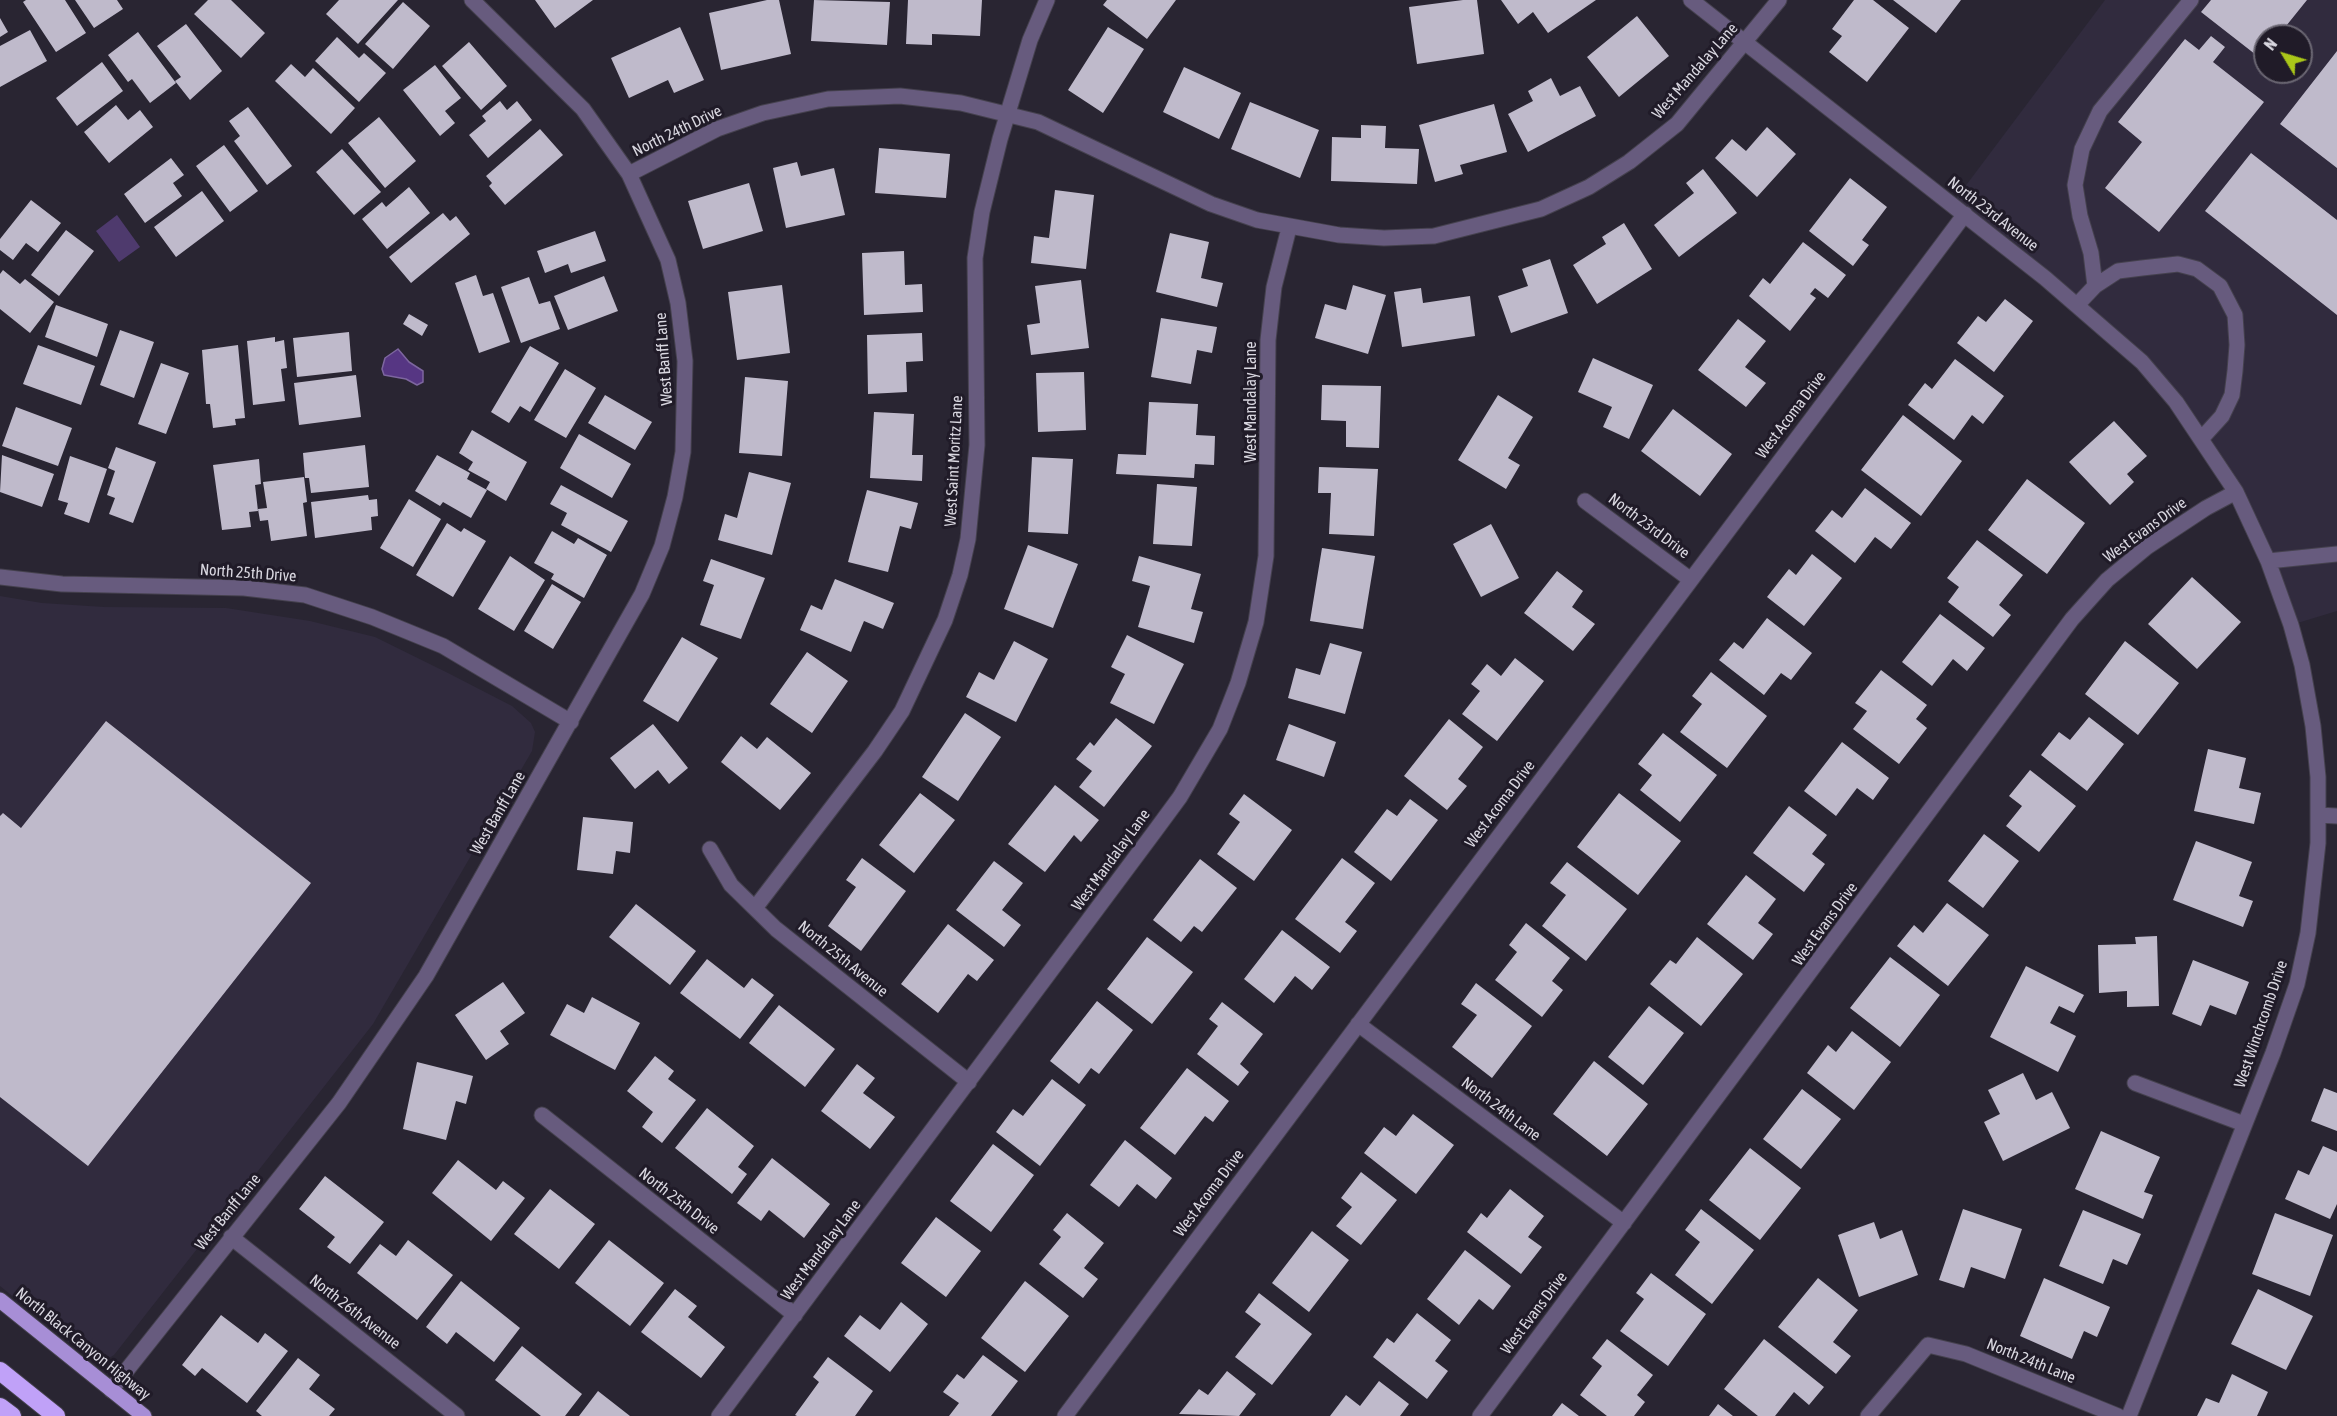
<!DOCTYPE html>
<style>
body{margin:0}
#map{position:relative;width:2337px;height:1416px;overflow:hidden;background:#292532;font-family:"Asap Condensed",sans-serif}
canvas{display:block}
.north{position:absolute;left:2253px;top:24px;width:60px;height:60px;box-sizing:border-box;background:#201b28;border:2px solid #6a6672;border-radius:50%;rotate:308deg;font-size:16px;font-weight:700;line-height:24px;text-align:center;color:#d9d7e0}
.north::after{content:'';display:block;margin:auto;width:21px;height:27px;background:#aac719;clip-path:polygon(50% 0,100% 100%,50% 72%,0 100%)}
</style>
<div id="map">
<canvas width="2337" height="1416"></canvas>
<div class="north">N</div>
</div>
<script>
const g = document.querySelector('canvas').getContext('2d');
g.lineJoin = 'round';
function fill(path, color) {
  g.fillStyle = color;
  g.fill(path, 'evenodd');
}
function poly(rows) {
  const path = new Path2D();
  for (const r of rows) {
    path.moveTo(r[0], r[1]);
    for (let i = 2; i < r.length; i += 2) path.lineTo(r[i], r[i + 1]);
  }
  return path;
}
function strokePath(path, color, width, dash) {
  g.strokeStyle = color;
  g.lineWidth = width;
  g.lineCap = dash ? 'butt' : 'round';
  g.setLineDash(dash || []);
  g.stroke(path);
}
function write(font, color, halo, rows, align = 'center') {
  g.font = font + ' "Asap Condensed",sans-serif';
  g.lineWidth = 6;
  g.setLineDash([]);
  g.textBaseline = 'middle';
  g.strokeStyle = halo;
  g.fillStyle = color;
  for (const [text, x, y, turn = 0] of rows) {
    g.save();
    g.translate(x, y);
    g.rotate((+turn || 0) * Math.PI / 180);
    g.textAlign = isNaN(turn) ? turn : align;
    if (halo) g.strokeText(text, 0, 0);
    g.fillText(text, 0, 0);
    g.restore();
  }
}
const built = poly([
 [2105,0,2337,0,2337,611,2291,625,2268,561,2176,402,1952,204],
 [2265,36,2301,36,2301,72,2265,72],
 [0,596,42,603,104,607,226,608,310,621,375,637,448,673,512,706,531,723,535,732,532,751,373,1024,114,1355,104,1361,86,1356,0,1286]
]);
const green = poly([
 [117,215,140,247,119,262,96,231]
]);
const water = poly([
 [398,349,409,362,423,371,423,382,417,385,406,379,384,375,382,369,385,358,398,349]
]);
const building = poly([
 [26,0,65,0,86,33,56,52,23,2],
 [75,0,117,0,123,9,94,28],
 [208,0,231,0,265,33,241,58,194,14],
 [339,0,398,0,358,44,326,14],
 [535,0,593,0,555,28],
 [767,0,779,0,791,54,721,70,709,13],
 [814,0,890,2,887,45,811,41],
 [908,0,982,0,980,36,932,34,932,45,906,44],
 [1107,0,1176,0,1147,39,1103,5],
 [1463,0,1477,0,1484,54,1417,64,1409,7],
 [1501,0,1596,0,1548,33,1533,12,1518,24],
 [1854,0,1873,0,1909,28,1867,82,1829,52,1842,36,1832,29],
 [1893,0,1961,0,1936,33],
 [2211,0,2307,0,2278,36,2265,36,2265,53,2260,58,2201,12],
 [403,2,430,26,393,69,365,44],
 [1637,16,1669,56,1619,97,1587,57],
 [0,18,8,32,0,37],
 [186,24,222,71,190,100,175,81,181,77,157,46],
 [680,27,704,80,674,93,668,80,629,98,611,58],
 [1108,27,1144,49,1103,113,1068,90],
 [30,30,47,61,0,87,0,46],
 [138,32,176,83,150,103,132,79,128,82,108,55],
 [2211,36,2225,47,2213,62,2264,102,2159,232,2105,188,2142,142,2118,122,2185,39,2199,50],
 [337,37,359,58,364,53,386,73,359,102,315,61],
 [469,42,507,86,481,110,442,66],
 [2337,51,2337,168,2280,124],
 [102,62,123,91,77,126,56,98],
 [291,64,305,77,313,68,355,108,331,134,275,81],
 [435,65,461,98,445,111,455,123,440,136,403,90],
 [1184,67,1241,93,1219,139,1163,112],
 [1551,78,1560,96,1580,86,1596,116,1528,152,1508,114,1533,101,1528,91],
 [500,101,507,110,517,101,532,120,488,158,469,135,486,121,482,116],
 [1250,102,1319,130,1300,178,1231,149],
 [1494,104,1507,152,1460,165,1463,174,1435,182,1419,125],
 [116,105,128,120,140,110,153,127,109,163,84,132],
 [248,107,292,166,267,185,234,141,240,136,229,121],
 [379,117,416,161,385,188,348,143],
 [1361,125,1386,126,1385,148,1419,149,1417,184,1331,181,1332,137,1361,138],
 [1767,127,1796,154,1757,197,1715,158,1732,139,1746,151],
 [540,129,563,155,505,205,489,186,492,183,486,176],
 [224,145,258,191,230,212,196,166],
 [879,148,950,154,946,198,875,193],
 [342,149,381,192,354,215,316,172],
 [2251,153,2337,220,2337,315,2205,211],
 [171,158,184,175,173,183,182,196,145,223,124,194],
 [797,162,801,176,834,168,845,215,786,228,773,168],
 [1703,169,1737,213,1679,257,1654,225,1694,193,1686,183],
 [1850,178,1887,207,1862,240,1869,245,1853,266,1809,231],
 [749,183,763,231,703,249,688,201],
 [409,187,430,213,387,249,362,219,382,202,386,207],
 [1055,190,1094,195,1086,269,1031,263,1034,236,1049,238],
 [202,191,224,221,176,257,154,227],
 [31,200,61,223,38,252,26,243,13,260,0,250,0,239],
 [443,213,450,221,456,216,470,234,411,283,389,257],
 [1624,223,1652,269,1597,304,1573,265,1606,244,1602,237],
 [66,230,94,251,59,296,31,275],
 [595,231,606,261,571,273,568,264,545,273,537,251],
 [1170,233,1209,242,1201,278,1223,283,1217,307,1156,292],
 [1803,242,1846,275,1828,298,1815,288,1810,294,1816,298,1790,331,1749,296,1763,278,1770,284],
 [904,251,905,285,922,284,923,312,864,315,862,253],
 [1550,259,1568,313,1511,333,1498,296,1528,286,1522,269],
 [3,270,20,284,25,279,54,302,30,333,0,309,0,274],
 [476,275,483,296,493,293,510,342,479,353,455,283],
 [604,276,618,311,568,330,554,296],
 [529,277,539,304,550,301,560,329,521,343,501,287],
 [1081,280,1089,348,1031,355,1027,325,1040,323,1035,286],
 [782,285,790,353,737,360,728,292],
 [1353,285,1386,295,1368,354,1315,338,1325,304,1346,310],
 [1421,288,1423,303,1470,296,1475,336,1402,347,1394,292],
 [2005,299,2033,321,1994,372,1957,343,1978,316,1986,322],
 [56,305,108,324,97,357,45,337],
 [409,314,428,325,422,336,403,324],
 [1161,318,1217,327,1212,353,1197,350,1191,384,1151,377],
 [1738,319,1766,341,1745,367,1766,383,1746,407,1698,370],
 [120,330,154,342,134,398,100,385],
 [349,332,352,371,297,377,293,338],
 [922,333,923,361,906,362,907,392,868,394,867,335],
 [275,337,275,342,284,340,287,368,281,369,285,401,253,405,247,341],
 [38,345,95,366,81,405,23,384],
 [238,345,245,418,235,419,236,425,213,428,210,404,206,404,202,350],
 [530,346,559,363,530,412,520,406,509,423,491,412],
 [1593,358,1653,385,1629,439,1603,427,1612,407,1578,392],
 [1955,359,2004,396,1983,424,1972,415,1954,440,1908,405,1925,383,1932,389],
 [161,363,189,373,166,434,138,424],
 [565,369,596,388,566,438,534,420],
 [1084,372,1086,430,1038,432,1036,373],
 [356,375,361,417,299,425,294,383],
 [745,377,788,381,782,456,739,453],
 [1322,385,1381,386,1379,448,1346,447,1346,421,1321,420],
 [605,395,652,422,635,450,588,423],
 [1498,395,1533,417,1508,458,1520,465,1506,489,1458,460],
 [1149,402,1198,404,1196,435,1215,436,1214,465,1195,464,1194,478,1116,474,1118,454,1146,455],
 [16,407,72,428,58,466,2,446],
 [1673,409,1732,454,1700,496,1641,451],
 [874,412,914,414,912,455,923,455,922,481,870,478],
 [1903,415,1962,461,1921,516,1861,470],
 [2114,421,2147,456,2127,474,2134,482,2110,505,2069,462],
 [472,430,527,462,506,501,486,489,490,482,468,470,473,462,459,453],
 [579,434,631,464,612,498,560,468],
 [365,445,369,487,311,493,309,478,305,478,303,453],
 [116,447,156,462,133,523,109,514,115,498,107,495,115,471,108,468],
 [2,455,54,474,42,507,0,492],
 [437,455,470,473,467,479,487,490,471,518,443,502,440,506,415,491],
 [70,456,107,469,89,523,64,514,68,503,58,500],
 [1032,457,1073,459,1068,534,1028,532],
 [259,459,261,484,255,485,258,511,249,512,251,527,222,530,213,465],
 [1319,467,1378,469,1374,536,1329,534,1331,493,1318,493],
 [749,472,791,483,772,555,718,540,725,514,737,518],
 [304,477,307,502,303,503,307,536,271,541,268,520,260,521,258,509,267,508,263,482],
 [2027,479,2085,523,2047,574,1988,530],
 [1157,484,1197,487,1192,546,1153,544],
 [561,485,628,521,611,552,561,525,567,513,550,504],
 [1865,488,1911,523,1891,549,1875,537,1855,563,1815,531,1832,510,1842,518],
 [867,490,918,503,911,529,900,526,888,572,848,562],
 [368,495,369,500,377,499,378,516,371,517,372,530,315,538,311,502],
 [409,499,441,519,413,567,380,548],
 [447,523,461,532,464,528,486,541,453,597,416,575],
 [1491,524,1519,578,1481,597,1453,544],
 [552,531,574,544,578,538,607,555,584,598,551,579,554,574,534,563],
 [1977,540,2023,575,1999,605,2011,615,1993,637,1948,602,1959,587,1947,578],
 [1028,545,1078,564,1053,628,1004,609],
 [1322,548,1375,556,1363,629,1310,621],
 [1812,554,1842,578,1804,626,1767,597,1789,569,1796,575],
 [510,556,545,580,514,631,478,609],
 [1139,556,1201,574,1191,609,1203,612,1194,643,1138,627,1150,586,1132,581],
 [711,559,765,578,741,639,700,625,714,585,703,581],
 [1557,571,1583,591,1572,607,1595,624,1573,651,1524,613],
 [2192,577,2241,622,2197,669,2148,624],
 [835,579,894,603,883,629,864,621,851,652,800,630,811,605,822,610],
 [552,584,581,602,553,649,524,631],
 [1940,614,1985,648,1967,671,1953,659,1932,686,1902,662],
 [1767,618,1812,653,1791,680,1781,673,1764,695,1719,660,1734,642,1743,649],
 [1127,635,1184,664,1154,724,1110,703,1125,674,1111,667],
 [682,637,718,658,678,722,643,701],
 [1014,641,1048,659,1016,722,966,697,979,672,994,680],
 [2125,641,2179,683,2138,735,2085,694],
 [1330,643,1362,652,1345,714,1288,698,1296,668,1320,675],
 [807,652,848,681,812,733,770,704],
 [1515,658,1544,681,1497,741,1462,714,1480,691,1471,684,1487,664,1501,676],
 [1881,670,1927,705,1916,719,1927,728,1899,764,1853,729,1867,711,1855,703],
 [1711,672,1767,716,1727,768,1680,732,1702,704,1692,696],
 [965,713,1001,737,958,801,922,777],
 [2089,717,2124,744,2087,791,2041,755,2059,732,2070,740],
 [1116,718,1152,746,1104,807,1079,787,1092,771,1076,759,1090,742,1094,746],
 [1449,719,1483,747,1458,779,1467,786,1447,810,1404,776],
 [106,721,311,883,88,1166,0,1097,0,816,3,813,21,828],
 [653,724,688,768,669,784,658,770,635,789,610,758],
 [1289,724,1336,742,1324,777,1276,760],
 [1663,733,1717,775,1680,822,1640,790,1652,775,1638,764],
 [741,736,757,749,767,737,811,773,780,810,721,762],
 [1842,742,1889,778,1873,800,1857,788,1836,816,1804,791],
 [2208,749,2246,758,2239,788,2261,793,2254,824,2194,811],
 [2030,770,2076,806,2039,852,2006,826,2022,806,2009,796],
 [1055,785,1099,820,1081,842,1074,835,1045,872,1008,844],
 [920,793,955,820,914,873,879,845],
 [1619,793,1681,841,1638,895,1577,847],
 [1244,794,1292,830,1254,881,1217,854,1240,822,1229,814],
 [1410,799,1438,820,1391,881,1354,852,1387,809,1397,816],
 [1789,806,1827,835,1812,854,1825,864,1804,892,1753,853],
 [583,817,633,822,630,853,616,851,613,874,577,870],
 [1984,834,2019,861,1983,908,1948,881],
 [2196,841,2252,862,2239,896,2253,901,2243,927,2173,900],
 [862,858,906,891,861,951,828,926,856,887,846,880],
 [1342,858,1375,883,1345,922,1357,931,1340,953,1295,919],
 [1200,859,1237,888,1202,932,1194,926,1181,942,1153,920],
 [994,861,1023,883,1002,910,1021,925,1004,947,956,910],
 [1567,862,1627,909,1586,961,1542,926,1566,895,1550,883],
 [1746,875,1776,899,1758,923,1773,934,1753,960,1707,924],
 [1947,903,1989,935,1948,986,1897,946,1914,925,1923,933],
 [636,904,696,951,670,985,609,937],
 [1526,923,1570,958,1552,981,1563,990,1542,1017,1495,980,1517,952,1509,945],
 [948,924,994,960,977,981,968,974,938,1013,901,984],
 [1282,930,1330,967,1312,990,1295,976,1274,1003,1244,979],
 [2157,936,2159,1006,2127,1007,2127,991,2099,993,2098,945,2136,944,2135,937],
 [1147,937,1193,972,1152,1024,1107,989],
 [1697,937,1743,974,1701,1026,1650,984,1670,960,1676,964],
 [1890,957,1940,995,1900,1047,1850,1008],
 [707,959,744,988,752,978,774,995,740,1039,680,993],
 [2193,960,2249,982,2236,1015,2210,1005,2201,1026,2172,1014],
 [2026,966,2084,995,2074,1013,2059,1006,2050,1023,2076,1036,2058,1072,1990,1037],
 [503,982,525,1013,500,1031,509,1044,486,1060,455,1015],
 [1476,983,1532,1026,1492,1078,1452,1047,1477,1015,1461,1004],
 [592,997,640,1023,615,1070,550,1035,567,1004,584,1013],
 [1097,1001,1133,1030,1099,1074,1091,1068,1079,1084,1050,1061],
 [1222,1002,1263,1034,1240,1064,1249,1072,1238,1086,1197,1054,1218,1026,1209,1019],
 [779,1005,835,1049,805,1087,749,1043],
 [1649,1006,1684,1033,1643,1085,1608,1057],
 [1852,1031,1891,1062,1854,1110,1807,1073,1828,1045,1836,1052],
 [655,1056,674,1071,668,1079,696,1100,662,1143,642,1127,653,1112,627,1091],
 [1594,1061,1648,1104,1607,1156,1553,1114],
 [417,1062,473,1076,466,1104,456,1101,446,1140,403,1129],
 [857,1064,875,1078,863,1093,895,1117,870,1149,821,1111],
 [1187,1068,1229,1101,1213,1122,1205,1116,1175,1155,1140,1128],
 [2023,1073,2036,1100,2052,1092,2070,1128,2003,1161,1984,1122,2000,1114,1988,1090],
 [1052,1079,1086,1105,1040,1166,996,1132,1013,1109,1023,1116],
 [2324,1088,2337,1093,2337,1131,2311,1121],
 [1802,1089,1841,1119,1801,1169,1763,1139],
 [707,1108,754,1146,738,1167,747,1174,732,1194,675,1148],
 [1413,1114,1454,1145,1416,1194,1364,1153,1384,1127,1396,1136],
 [2101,1131,2160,1157,2144,1192,2153,1195,2143,1219,2075,1189],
 [1125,1140,1172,1178,1156,1199,1137,1184,1119,1207,1090,1185],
 [993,1144,1034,1175,991,1232,950,1201],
 [2323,1146,2337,1152,2337,1204,2330,1219,2285,1199,2298,1170,2309,1175],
 [1750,1148,1801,1188,1760,1240,1709,1200],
 [772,1158,830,1204,804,1238,769,1210,761,1221,737,1203],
 [458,1160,496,1190,503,1181,525,1198,491,1241,432,1193],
 [1361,1172,1397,1200,1361,1245,1336,1226,1352,1207,1341,1198],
 [325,1176,384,1222,350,1264,327,1247,335,1237,299,1209],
 [550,1189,595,1224,559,1269,514,1234],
 [1510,1189,1544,1216,1528,1237,1542,1247,1521,1274,1467,1232,1481,1213,1487,1218],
 [1701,1209,1754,1250,1712,1304,1675,1275,1700,1242,1685,1230],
 [1963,1209,2022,1229,2005,1279,1971,1267,1964,1288,1939,1280],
 [2083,1210,2141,1234,2127,1265,2113,1259,2103,1284,2059,1266],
 [1067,1213,1104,1243,1084,1268,1098,1279,1083,1298,1039,1264,1061,1237,1053,1230],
 [2275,1213,2333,1235,2310,1296,2252,1274],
 [936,1217,981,1251,946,1297,901,1263],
 [1874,1222,1880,1239,1902,1230,1918,1275,1859,1297,1838,1235],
 [1312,1231,1349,1260,1309,1312,1272,1283],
 [408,1240,453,1275,417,1320,357,1273,380,1244,396,1256],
 [609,1240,664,1283,630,1326,575,1283],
 [1465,1250,1511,1286,1493,1310,1479,1299,1459,1325,1427,1299],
 [1651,1273,1706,1314,1668,1366,1620,1331,1644,1299,1636,1293],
 [1818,1278,1858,1310,1833,1342,1851,1356,1836,1374,1778,1327],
 [2044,1278,2110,1307,2097,1337,2084,1331,2072,1359,2020,1336],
 [461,1281,520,1328,494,1362,456,1332,447,1344,426,1327],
 [1025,1281,1069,1316,1025,1372,981,1338],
 [675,1289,697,1306,688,1317,725,1347,701,1378,641,1332],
 [2258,1289,2313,1316,2286,1370,2231,1344],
 [1259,1293,1312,1334,1272,1385,1235,1357,1261,1324,1245,1312],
 [901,1302,928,1324,890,1372,844,1336,860,1315,880,1330],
 [1417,1313,1451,1340,1435,1361,1448,1371,1427,1399,1373,1357,1387,1338,1394,1343],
 [221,1315,258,1343,265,1333,288,1351,247,1403,202,1368,195,1376,182,1365],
 [1607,1339,1653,1375,1637,1395,1645,1402,1634,1416,1607,1416,1580,1395,1602,1366,1592,1358],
 [1764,1339,1824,1387,1809,1405,1794,1392,1775,1416,1758,1416,1724,1389],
 [522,1346,582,1394,565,1416,541,1416,495,1380],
 [983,1355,1018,1381,991,1416,949,1416,959,1403,943,1392,957,1374,964,1379],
 [828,1357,873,1391,855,1416,797,1416,795,1415,819,1382,813,1377],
 [298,1358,320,1375,309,1389,335,1409,329,1416,262,1416,256,1411],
 [1227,1371,1256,1394,1239,1416,1179,1414,1199,1389,1208,1395],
 [2232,1374,2268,1392,2257,1416,2197,1416,2206,1398,2219,1403],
 [1379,1381,1409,1404,1400,1416,1330,1416,1346,1395,1360,1406],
 [598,1391,630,1416,579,1416],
 [1562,1403,1579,1416,1552,1416],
 [1718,1404,1733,1416,1709,1416]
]);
const minor = poly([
 [1691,0,2045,278,2142,362,2176,402,2236,492,2268,561,2291,625,2302,665,2313,726,2318,777,2318,843,2308,933,2297,984,2273,1053,2129,1416],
 [629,174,717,129,763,113,828,99,900,96,961,103,1038,122,1211,204,1257,220,1339,235,1384,238,1434,236,1541,209,1589,187,1629,162,1677,124,1779,0],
 [2095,286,2091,253,2080,216,2075,185,2082,149,2100,111,2191,0],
 [2077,305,2095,286,2118,271,2142,268,2178,264,2197,269,2220,286,2235,315,2237,345,2235,371,2232,395,2222,416,2202,438],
 [1585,501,1691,580],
 [2268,561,2337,554],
 [0,577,62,584,244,588,305,595,372,617,443,646,571,722],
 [2319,815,2337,816],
 [710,849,731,885,776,929,969,1082],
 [755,908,875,751,902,711,945,620,960,575,968,539,977,445,975,258,982,212,1000,139,1030,40,1047,0],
 [1358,1024,1624,1223],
 [2135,1083,2244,1124],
 [542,1115,795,1315],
 [231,1237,457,1416],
 [111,1390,339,1103,426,976,642,594,662,546,675,497,683,452,685,361,678,303,668,260,629,174,583,109,472,0],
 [719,1416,1155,831,1180,797,1220,729,1238,683,1256,622,1266,556,1268,340,1274,287,1289,228],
 [1065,1416,1965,214],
 [1480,1416,2072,619,2107,580,2147,547,2206,508,2236,492],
 [1868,1416,1928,1345,1966,1354,2118,1416]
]);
const major = poly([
 [0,1300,144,1416]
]);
const highway = poly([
 [0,1371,56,1416],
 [0,1407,12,1416]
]);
const streetNames = [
 ["West Mandalay Lane",1695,71,-49],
 ["North 24th Drive",677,131,-26],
 ["North 23rd Avenue",1993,214,38],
 ["West Banff Lane",664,359,-94],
 ["West Mandalay Lane",1251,402,-90],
 ["West Acoma Drive",1791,415,-53],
 ["West Saint Moritz Lane",954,461,-87],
 ["North 23rd Drive",1649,526,37],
 ["West Evans Drive",2145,530,-36],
 ["North 25th Drive",248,573,4],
 ["West Acoma Drive",1500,804,-53],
 ["West Banff Lane",498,813,-60],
 ["West Mandalay Lane",1111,860,-54],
 ["West Evans Drive",1825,924,-54],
 ["North 25th Avenue",843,959,39],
 ["West Winchcomb Drive",2261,1024,-71],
 ["North 24th Lane",1501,1109,37],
 ["West Acoma Drive",1209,1193,-53],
 ["North 25th Drive",679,1201,38],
 ["West Banff Lane",228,1212,-51],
 ["West Mandalay Lane",821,1250,-53],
 ["North 26th Avenue",355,1312,38],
 ["West Evans Drive",1534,1313,-53],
 ["North Black Canyon Highway",83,1344,39],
 ["North 24th Lane",2031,1361,22]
];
fill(built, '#312b3e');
fill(green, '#4e3a6d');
fill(water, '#563683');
strokePath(water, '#7d669f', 1.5);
fill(building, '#bfbacb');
strokePath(minor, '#45414e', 17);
strokePath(major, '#45414e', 17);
strokePath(highway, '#45414e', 20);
strokePath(minor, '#675b7e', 15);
strokePath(major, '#a78ed6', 15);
strokePath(highway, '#c0a1f8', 18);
write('16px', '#d9d7e0', '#201b28', streetNames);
</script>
